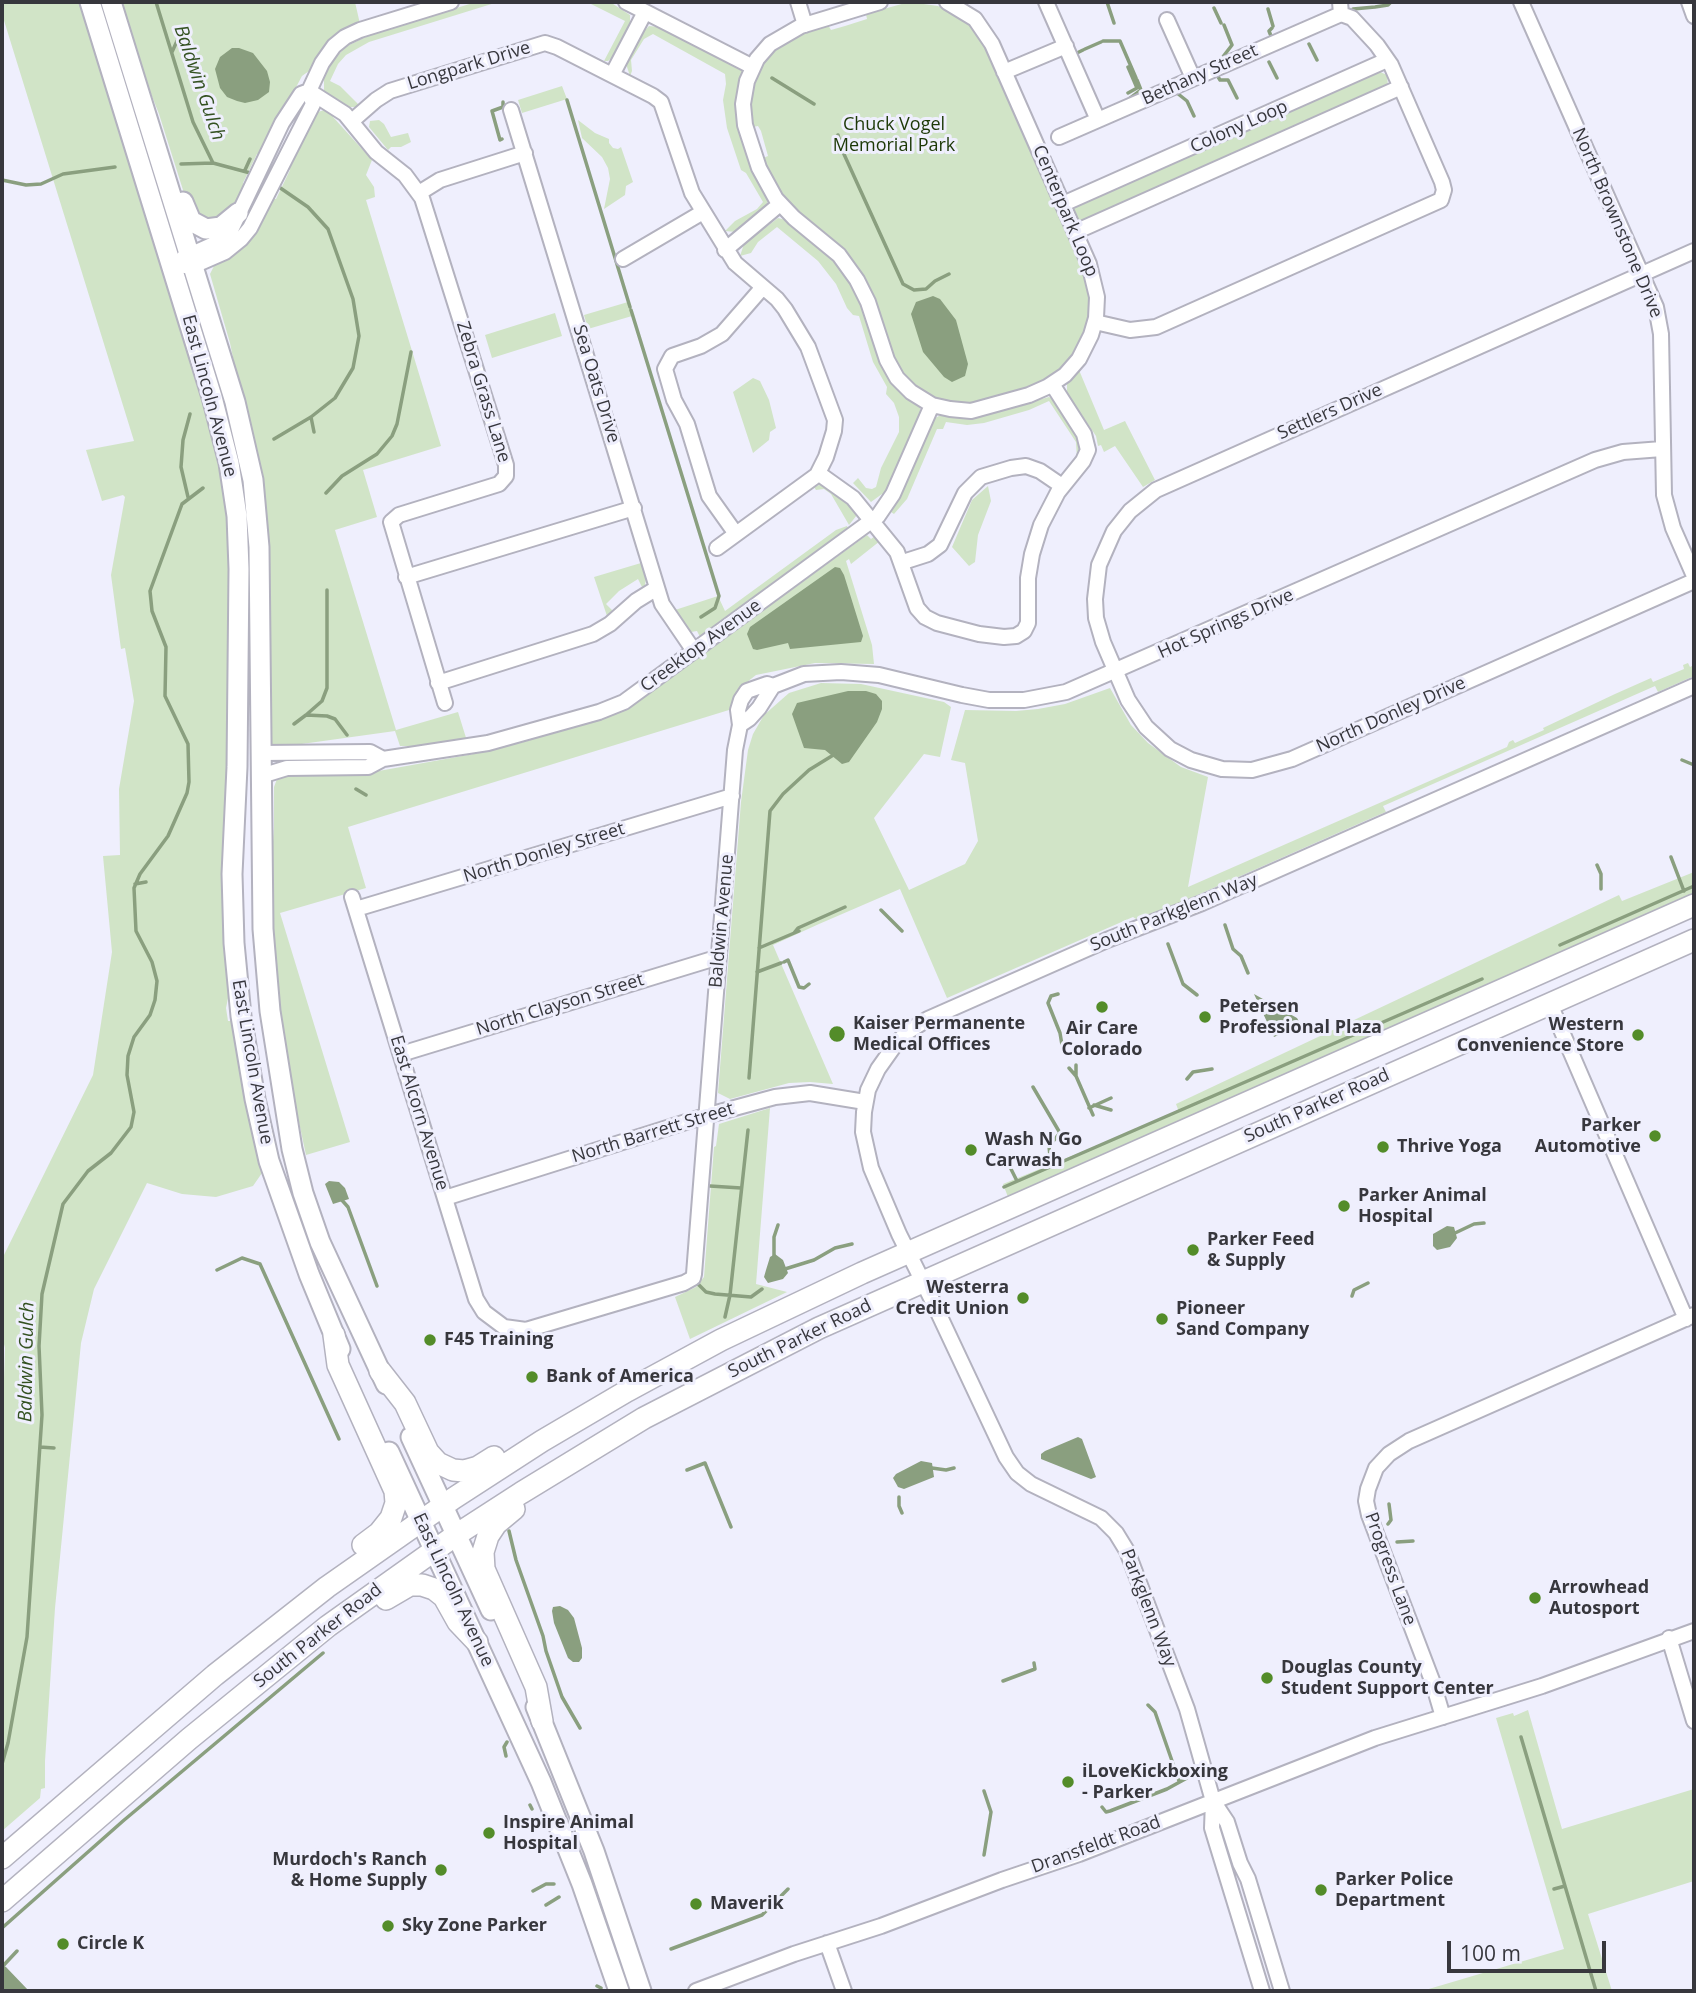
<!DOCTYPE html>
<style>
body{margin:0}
#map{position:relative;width:1696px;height:1993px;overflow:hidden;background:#efeffd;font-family:"Open Sans",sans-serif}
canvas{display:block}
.frame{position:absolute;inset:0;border:4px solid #37373d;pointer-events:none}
.scale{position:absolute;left:1447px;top:1941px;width:159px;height:32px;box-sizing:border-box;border:4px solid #37373d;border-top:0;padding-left:9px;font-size:21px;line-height:24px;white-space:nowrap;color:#37373d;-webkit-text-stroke:5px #efeffd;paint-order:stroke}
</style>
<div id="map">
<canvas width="1696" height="1993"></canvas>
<div class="frame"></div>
<div class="scale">100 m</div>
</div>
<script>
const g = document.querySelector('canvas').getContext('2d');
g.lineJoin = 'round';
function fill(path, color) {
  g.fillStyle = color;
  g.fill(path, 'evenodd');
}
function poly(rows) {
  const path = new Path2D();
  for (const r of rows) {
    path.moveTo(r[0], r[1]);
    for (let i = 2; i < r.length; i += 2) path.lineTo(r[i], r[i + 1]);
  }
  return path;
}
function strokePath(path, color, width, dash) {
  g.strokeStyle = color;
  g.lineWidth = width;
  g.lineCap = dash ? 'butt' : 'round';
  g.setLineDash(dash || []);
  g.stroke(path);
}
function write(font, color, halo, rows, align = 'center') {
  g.font = font + ' "Open Sans",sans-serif';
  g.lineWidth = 6;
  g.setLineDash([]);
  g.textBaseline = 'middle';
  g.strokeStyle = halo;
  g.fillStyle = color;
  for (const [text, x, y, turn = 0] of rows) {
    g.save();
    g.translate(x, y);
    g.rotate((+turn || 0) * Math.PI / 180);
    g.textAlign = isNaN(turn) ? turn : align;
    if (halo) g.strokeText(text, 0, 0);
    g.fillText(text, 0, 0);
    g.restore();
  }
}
const green = poly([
 [2,2,82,2,219,451,232,541,228,795,222,866,225,946,229,993,226,1008,228,1021,232,1021,242,1082,262,1173,253,1186,216,1197,182,1194,147,1183,94,1289,81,1343,55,1608,45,1761,45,1788,41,1789,40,1798,2,1831,2,1439,5,1348,2,1336,2,1259,93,1075,112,952,103,856,120,855,119,789,134,701,125,648,121,649,111,575,125,497,123,495,102,501,86,450,134,441,2,14],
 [118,2,355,2,360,24,327,45,309,71,302,76,260,155,257,154,243,183,245,185,230,214,215,223,189,209,159,114,131,43],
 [476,2,498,2,369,42,346,55,338,64,330,81,340,86,359,105,358,107,348,107,324,92,324,78,326,70,345,47,372,34],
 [587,2,610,2,630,15,630,25,614,56,608,61,604,61,625,21],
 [909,2,938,6,962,18,974,28,988,50,1085,271,1089,286,1091,303,1084,336,1066,364,1050,378,1035,386,974,404,951,403,936,399,917,389,903,374,890,349,874,298,857,267,834,241,798,212,780,193,763,158,768,156,761,131,758,126,753,127,751,118,751,101,755,83,765,61,779,47,802,34,828,25,831,30,845,26,867,19,866,14,869,13],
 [649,26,659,27,737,66,742,71,753,172,768,201,765,208,736,232,725,231,735,221,757,209,763,202,746,173,741,170,727,128,723,100,726,84,725,74,653,34,644,39,631,60,632,71,630,76,626,64,642,33],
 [1378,71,1387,75,1388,86,1080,224,1072,206],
 [562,86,567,99,522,113,518,100],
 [324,110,334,115,333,117,372,160,366,175,374,187,375,197,366,200,441,446,363,470,377,517,335,530,396,730,458,712,467,741,436,746,400,746,395,731,280,747,273,745,269,740,243,406,230,343,210,274,214,266,231,256,273,199,276,199,290,170,288,169,315,113],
 [379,120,384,124,391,137,408,133,411,142,401,147,391,147,388,150,369,127,370,121],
 [578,120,595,133,609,139,609,143,613,148,618,149,621,147,633,182,626,186,625,195,604,209,610,179,608,168,602,157,582,138],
 [778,218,786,220,829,255,842,269,858,296,882,367,904,395,920,407,920,415,886,494,882,494,871,502,853,483,858,478,866,488,872,489,876,487,881,468,899,432,899,417,894,403,886,394,887,387,873,362,859,316,853,315,847,308,836,284,818,261,777,227,758,242,751,253,740,256,744,244],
 [628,302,632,316,588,329,584,315],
 [555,313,562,336,492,358,485,335],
 [1079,370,1104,430,1125,421,1155,480,1143,487,1115,446,1104,452,1101,445,1098,446,1096,436,1067,393,1067,383],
 [753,378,760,381,769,400,776,428,770,432,769,440,753,453,733,392],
 [1049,397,1054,400,1079,439,1081,451,1077,458,1076,442,1049,401,1029,410,984,423,967,425,946,422,943,429,937,429,907,499,894,514,891,512,899,499,935,418,941,415,976,417],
 [819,485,826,486,841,496,855,510,857,515,849,525,831,494,824,489,816,490,814,487],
 [988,486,991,501,978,535,975,562,969,566,952,547,972,500],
 [847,526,849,530,704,636,700,637,697,631,691,632,675,610,718,596,725,611,836,530],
 [867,535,871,539,875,536,880,541,851,564,849,559,846,561,872,645,874,664,815,663,756,675,737,690,729,710,348,827,366,888,280,913,350,1142,306,1155,283,1048,269,900,274,827,274,787,277,779,286,774,373,772,479,753,527,741,618,713,638,701],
 [641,563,646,579,645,585,642,587,638,579,619,591,606,604,613,611,607,616,594,577],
 [1688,663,1690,667,1694,665,1694,676,1658,692,1655,686,1383,806,1386,812,1374,817,1184,901,1136,919,1133,917,947,998,900,889,819,924,773,945,833,1084,810,1082,789,1083,730,1099,718,1093,741,802,748,750,753,734,764,715,789,693,821,683,861,684,944,702,951,707,940,757,924,754,874,818,909,890,965,864,978,841,965,763,951,760,965,710,1016,711,1038,709,1065,704,1110,688,1131,725,1148,743,1181,767,1208,777,1188,887,1507,747,1509,742,1513,740,1515,743,1544,730,1543,728,1615,694,1651,678,1653,682,1684,669,1683,665],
 [1694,872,1694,894,1008,1197,1003,1184,1179,1112,1176,1104,1619,895,1622,901],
 [770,1108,756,1284,787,1292,690,1339,675,1297,696,1287,704,1277,714,1147,716,1146,719,1124],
 [1528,1710,1562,1829,1694,1789,1694,1881,1588,1914,1612,1991,1422,1991,1564,1949,1496,1718,1513,1713,1514,1716]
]);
const water = poly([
 [232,48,239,48,253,53,267,71,270,82,269,92,258,100,245,103,237,101,227,97,220,88,215,69,220,57],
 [933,296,940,299,956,320,968,364,965,376,952,382,944,377,923,352,911,314,916,302],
 [835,567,840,568,844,575,863,636,861,642,790,649,788,643,757,650,753,649,747,634,750,627],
 [848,691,866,691,876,694,882,701,882,709,877,722,849,762,842,764,825,750,804,748,792,714,797,703],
 [1254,994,1297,1018,1301,1025,1274,1037],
 [329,1181,339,1182,345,1188,349,1199,333,1204,325,1184],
 [1447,1226,1454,1227,1457,1238,1450,1247,1437,1250,1433,1246,1433,1234],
 [775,1254,783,1260,788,1273,783,1279,768,1283,764,1277,766,1270,770,1257],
 [1078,1437,1082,1439,1096,1477,1091,1479,1041,1459,1041,1454,1045,1451],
 [921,1461,932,1463,934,1477,904,1489,898,1487,893,1478,896,1474],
 [560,1606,568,1610,574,1618,582,1648,582,1658,579,1662,573,1662,568,1658,554,1623,552,1611,553,1607],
 [2,1965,6,1967,29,1991,2,1991]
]);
const stream = poly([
 [156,2,193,122,213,163],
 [1107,2,1114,23],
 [1214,8,1221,23],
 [1268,9,1273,26],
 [1353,9,1375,7,1388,5,1391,2],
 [1271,36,1269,31,1272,28],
 [1103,41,1120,41,1136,78],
 [1309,44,1317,60],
 [1085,49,1101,42],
 [172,52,177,41],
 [1077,53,1083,50],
 [1222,58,1232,45,1224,25],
 [1269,62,1277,78],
 [1128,67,1137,88,1128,93],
 [1217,75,1220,80,1228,80,1237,98],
 [772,78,814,104],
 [1177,93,1187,101,1194,116],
 [1129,99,1141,90,1137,80],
 [567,100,630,307],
 [838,135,843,152,903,284,914,290,926,289,935,281,949,274],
 [502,139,500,140,492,111,503,107,503,102],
 [181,164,213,163,254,174],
 [245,170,250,159],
 [2,180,26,185,41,184,63,174,115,167],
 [631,310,719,596,715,608,701,617],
 [311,417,314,432],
 [274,439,311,417,335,398,353,368,359,336,353,299,328,229,308,207,276,185],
 [326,493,342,476,377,454,392,436,397,424,411,352],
 [188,497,181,467,183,440,190,414],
 [306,715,322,701,327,688,327,590],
 [294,724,306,715,327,716,335,719,347,735],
 [1682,760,1694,765],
 [356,789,366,795],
 [1671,857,1684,891],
 [1597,865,1601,874,1601,889],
 [135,884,146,882],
 [881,910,902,931],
 [1225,925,1233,949,1241,956,1248,973],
 [794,933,798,928,845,907],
 [1168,944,1183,984,1197,995],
 [1560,945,1694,886],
 [759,948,799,931],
 [784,962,788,960,799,987,804,988,809,984],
 [757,972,781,963],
 [1058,994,1051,996,1048,1003,1060,1033,1062,1045],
 [1069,1068,1076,1076,1093,1115],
 [1076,1076,1076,1065],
 [749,1078,770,811,783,794,809,770,835,754],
 [1187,1079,1193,1072,1212,1069],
 [1033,1087,1060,1133,1049,1146,1051,1167],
 [1094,1105,1111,1110],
 [1089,1108,1111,1098],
 [1010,1167,1017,1181],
 [710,1186,741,1188],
 [1004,1187,1482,979],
 [340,1198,348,1207,377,1286],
 [1453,1234,1474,1224,1484,1223],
 [774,1257,774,1237,778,1225],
 [785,1269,814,1260,835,1248,852,1244],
 [217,1270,242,1258,260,1264,339,1439],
 [695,1281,706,1292,715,1294,751,1297,762,1289],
 [1352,1296,1354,1290,1368,1283],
 [725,1317,730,1295,748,1130],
 [485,1338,490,1332],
 [40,1447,54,1448],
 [932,1468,946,1470,954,1468],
 [687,1470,705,1463,731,1527],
 [899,1497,899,1506,902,1513],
 [1388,1524,1391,1520,1389,1504],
 [509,1531,516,1560,543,1636,546,1651,562,1697,580,1728],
 [1397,1542,1413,1541],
 [1003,1681,1035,1669,1034,1663],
 [1409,1690,1422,1688],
 [1148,1705,1155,1712,1179,1781],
 [1521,1737,1596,1991],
 [506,1756,504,1747,507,1742],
 [2,1764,8,1743,27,1637,42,1415,39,1346,42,1294,63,1204,88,1171,111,1153,131,1127,134,1112,127,1075,128,1056,134,1037,150,1015,155,1000,157,981,152,962,136,931,134,888,140,874,168,836,187,793,189,782,188,744,165,696,166,647,152,611,150,591,182,504,203,488],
 [530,1805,532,1809],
 [1102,1807,1106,1812,1110,1811,1167,1789,1187,1778],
 [984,1855,991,1812,984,1791],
 [1554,1889,1565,1886],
 [533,1891,546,1884,554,1884],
 [546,1905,559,1897],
 [2,1928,123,1821,323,1653],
 [671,1949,762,1915,788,1889],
 [2,1967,17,1951],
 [597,1986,601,1988]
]);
const minor = poly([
 [626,2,753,67],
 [798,2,805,25],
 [880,2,801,26,770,44,757,59,747,81,743,104,745,125,759,168,776,199,794,218,839,255,857,280,868,302,887,360,897,378,911,392,932,405,950,409,971,411,1029,395,1047,387,1065,375,1079,359,1091,335,1096,318,1097,297,1089,264,992,44,975,19,947,2],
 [1046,2,1098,120],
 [1521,2,1656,307,1661,334,1664,495,1673,528,1694,576],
 [1689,2,1694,16],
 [1167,20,1193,78],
 [1004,72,1066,46],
 [612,75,645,12],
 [309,91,345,114,376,152,405,175,422,198,506,465,506,476,499,484,399,515,391,522,445,703],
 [511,110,662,604,694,651],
 [352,121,376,100,390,91,545,43,557,47,653,96,661,102,692,193,735,263,777,299,785,309,808,347,835,420,834,431,826,457,817,475,717,548],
 [1059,137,1341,14],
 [419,193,440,180,525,153],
 [1063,204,1387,60],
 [1075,232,1401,87],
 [725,250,780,204],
 [1694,251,1156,490,1130,511,1114,531,1099,565,1095,599,1096,618,1103,642,1128,700,1146,727,1170,749,1191,760,1222,769,1252,770,1292,759,1694,581],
 [183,258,212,245,231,230,282,123,301,94,309,91],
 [623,259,703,212],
 [184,266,193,266,225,252,241,239,250,228,313,104,309,91,322,63,334,46,345,37,360,30,451,2],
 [1095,322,1130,330,1156,327,1441,200,1444,190,1442,182,1391,65,1377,45,1352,18,1341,14,1340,2],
 [818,473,853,498,897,552,917,608,925,617,937,623,979,634,1004,637,1016,636,1024,631,1028,623,1028,578,1032,554,1041,525,1058,492,1083,461,1088,450,1084,434,1052,384],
 [736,534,709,496,687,424,674,400,665,369,672,356,701,346,722,334,763,287],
 [903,562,928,554,940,545,965,493,981,477,1011,468,1026,466,1040,471,1062,486],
 [406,577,634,508],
 [438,683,593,634,610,624,636,601,657,588],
 [740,725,749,719,759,708,773,686],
 [261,753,370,752,383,759],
 [261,776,287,768,368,767,383,759,488,743,599,712,624,702,878,516,893,494,932,405],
 [352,897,476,1299,484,1312,504,1327,526,1330,684,1283,693,1278,694,1274,735,750,740,725,738,710,741,700,747,691,767,684,773,686,804,674,841,672,879,675,962,695,989,700,1024,700,1066,692,1595,460,1623,452,1662,449],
 [356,909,732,796],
 [1550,1004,1686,1319],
 [401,1054,719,957],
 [445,1198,705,1116,775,1097,810,1093,865,1102],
 [1669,1638,1694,1721],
 [1443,1717,1433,1683,1369,1515,1366,1501,1368,1489,1376,1468,1389,1454,1409,1441,1694,1315],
 [1213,1801,1212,1828,1262,1991],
 [827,1943,844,1991],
 [696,1991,794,1954,881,1926,1002,1880,1079,1854,1375,1738,1542,1686,1694,1631],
 [1282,1991,1248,1879,1240,1863,1227,1822,1213,1801,1187,1709,1127,1551,1116,1533,1101,1518,1031,1484,1017,1473,1006,1457,935,1306,899,1234,871,1168,863,1132,864,1112,868,1090,878,1069,895,1045,907,1032,928,1019,1107,940,1202,903,1694,686]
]);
const major = poly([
 [90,2,212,397,229,463,237,516,239,569,237,767,232,874,234,943,241,1016,255,1099,269,1161,309,1274,340,1349],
 [111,2,235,402,253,480,259,547,263,929,270,1011,292,1149,303,1193,320,1242,386,1384],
 [183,202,191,221,206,229,221,227,238,213],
 [411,1437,491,1610],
 [389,1452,541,1782,582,1884,619,1991],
 [536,1707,594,1851,641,1991]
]);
const highway = poly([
 [334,1335,338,1365,395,1491,396,1503,391,1518,379,1533,363,1545],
 [380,1371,405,1403,428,1452,438,1463,453,1470,464,1471,478,1467,494,1457],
 [514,1509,496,1524,488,1536,483,1552,484,1569,536,1687,542,1721],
 [386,1599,410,1585,422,1585,434,1589,444,1597,458,1622,477,1642],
 [2,1858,215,1675,327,1587,454,1498,542,1441,627,1391,721,1340,862,1273,1694,905],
 [2,1901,189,1739,328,1626,456,1535,521,1493,644,1418,819,1328,1694,940]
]);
const markers = [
 [1102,1007,7,"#538c29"],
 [1205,1017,7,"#538c29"],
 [837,1034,9,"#538c29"],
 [1638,1035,7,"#538c29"],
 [1655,1136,7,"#538c29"],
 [1383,1147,7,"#538c29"],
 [971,1150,7,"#538c29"],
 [1344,1206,7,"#538c29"],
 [1193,1250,7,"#538c29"],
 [1023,1298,7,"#538c29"],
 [1162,1319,7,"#538c29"],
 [430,1340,7,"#538c29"],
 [532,1377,7,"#538c29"],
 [1535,1598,7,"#538c29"],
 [1267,1678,7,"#538c29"],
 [1068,1782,7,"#538c29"],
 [489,1833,7,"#538c29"],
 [441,1870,7,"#538c29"],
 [1321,1890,7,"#538c29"],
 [696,1904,7,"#538c29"],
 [388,1926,7,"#538c29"],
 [63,1944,7,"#538c29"]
];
const streetNames = [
 ["Longpark Drive",469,66,-17],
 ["Bethany Street",1200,75,-24],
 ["Colony Loop",1239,127,-24],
 ["Centerpark Loop",1065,211,67],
 ["North Brownstone Drive",1617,223,67],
 ["Sea Oats Drive",596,384,73],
 ["Zebra Grass Lane",483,392,73],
 ["East Lincoln Avenue",209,396,75],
 ["Settlers Drive",1330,412,-24],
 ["Hot Springs Drive",1226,624,-24],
 ["Creektop Avenue",701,646,-36],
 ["North Donley Drive",1391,715,-24],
 ["North Donley Street",544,853,-17],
 ["South Parkglenn Way",1174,913,-22],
 ["Baldwin Avenue",722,921,-85],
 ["North Clayson Street",560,1005,-17],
 ["East Lincoln Avenue",252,1062,80],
 ["South Parker Road",1317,1106,-24],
 ["East Alcorn Avenue",419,1113,73],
 ["North Barrett Street",653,1133,-17],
 ["South Parker Road",800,1339,-26],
 ["Progress Lane",1390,1569,70],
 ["East Lincoln Avenue",453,1590,65],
 ["Parkglenn Way",1148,1608,69],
 ["South Parker Road",318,1636,-38],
 ["Dransfeldt Road",1096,1845,-20]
];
const parkNames = [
 ["Chuck Vogel",894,125],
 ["Memorial Park",894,146]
];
const poiNames = [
 ["Petersen",1219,1007],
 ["Professional Plaza",1219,1028],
 ["Kaiser Permanente",853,1024],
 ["Medical Offices",853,1045],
 ["Western",1624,1025,"right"],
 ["Convenience Store",1624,1046,"right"],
 ["Air Care",1102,1029,"center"],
 ["Colorado",1102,1050,"center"],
 ["Parker",1641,1126,"right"],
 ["Automotive",1641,1147,"right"],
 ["Wash N Go",985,1140],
 ["Carwash",985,1161],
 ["Thrive Yoga",1397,1147],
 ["Parker Animal",1358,1196],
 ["Hospital",1358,1217],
 ["Parker Feed",1207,1240],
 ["& Supply",1207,1261],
 ["Westerra",1009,1288,"right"],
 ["Credit Union",1009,1309,"right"],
 ["Pioneer",1176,1309],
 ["Sand Company",1176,1330],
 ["F45 Training",444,1340],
 ["Bank of America",546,1377],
 ["Arrowhead",1549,1588],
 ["Autosport",1549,1609],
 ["Douglas County",1281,1668],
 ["Student Support Center",1281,1689],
 ["iLoveKickboxing",1082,1772],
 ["- Parker",1082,1793],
 ["Inspire Animal",503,1823],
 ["Hospital",503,1844],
 ["Murdoch's Ranch",427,1860,"right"],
 ["& Home Supply",427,1881,"right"],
 ["Parker Police",1335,1880],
 ["Department",1335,1901],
 ["Maverik",710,1904],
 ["Sky Zone Parker",402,1926],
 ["Circle K",77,1944]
];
const waterNames = [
 ["Baldwin Gulch",199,83,71],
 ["Baldwin Gulch",27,1362,-89]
];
fill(green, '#d1e4c7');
fill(water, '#8a9f7f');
strokePath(stream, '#8a9f7f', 3.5);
strokePath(minor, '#b3b2bf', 18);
strokePath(major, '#b3b2bf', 23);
strokePath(highway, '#b3b2bf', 24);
strokePath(minor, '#fff', 14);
strokePath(major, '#fff', 19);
strokePath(highway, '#fff', 21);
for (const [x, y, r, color] of markers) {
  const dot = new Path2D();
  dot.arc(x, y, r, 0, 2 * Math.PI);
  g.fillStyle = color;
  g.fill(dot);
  strokePath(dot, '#efeffd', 2.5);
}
write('18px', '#37373d', '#efeffd', streetNames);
write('18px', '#1c3806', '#efeffd', parkNames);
write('bold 18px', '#37373d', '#efeffd', poiNames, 'left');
write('italic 19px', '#345222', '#efeffd', waterNames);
</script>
